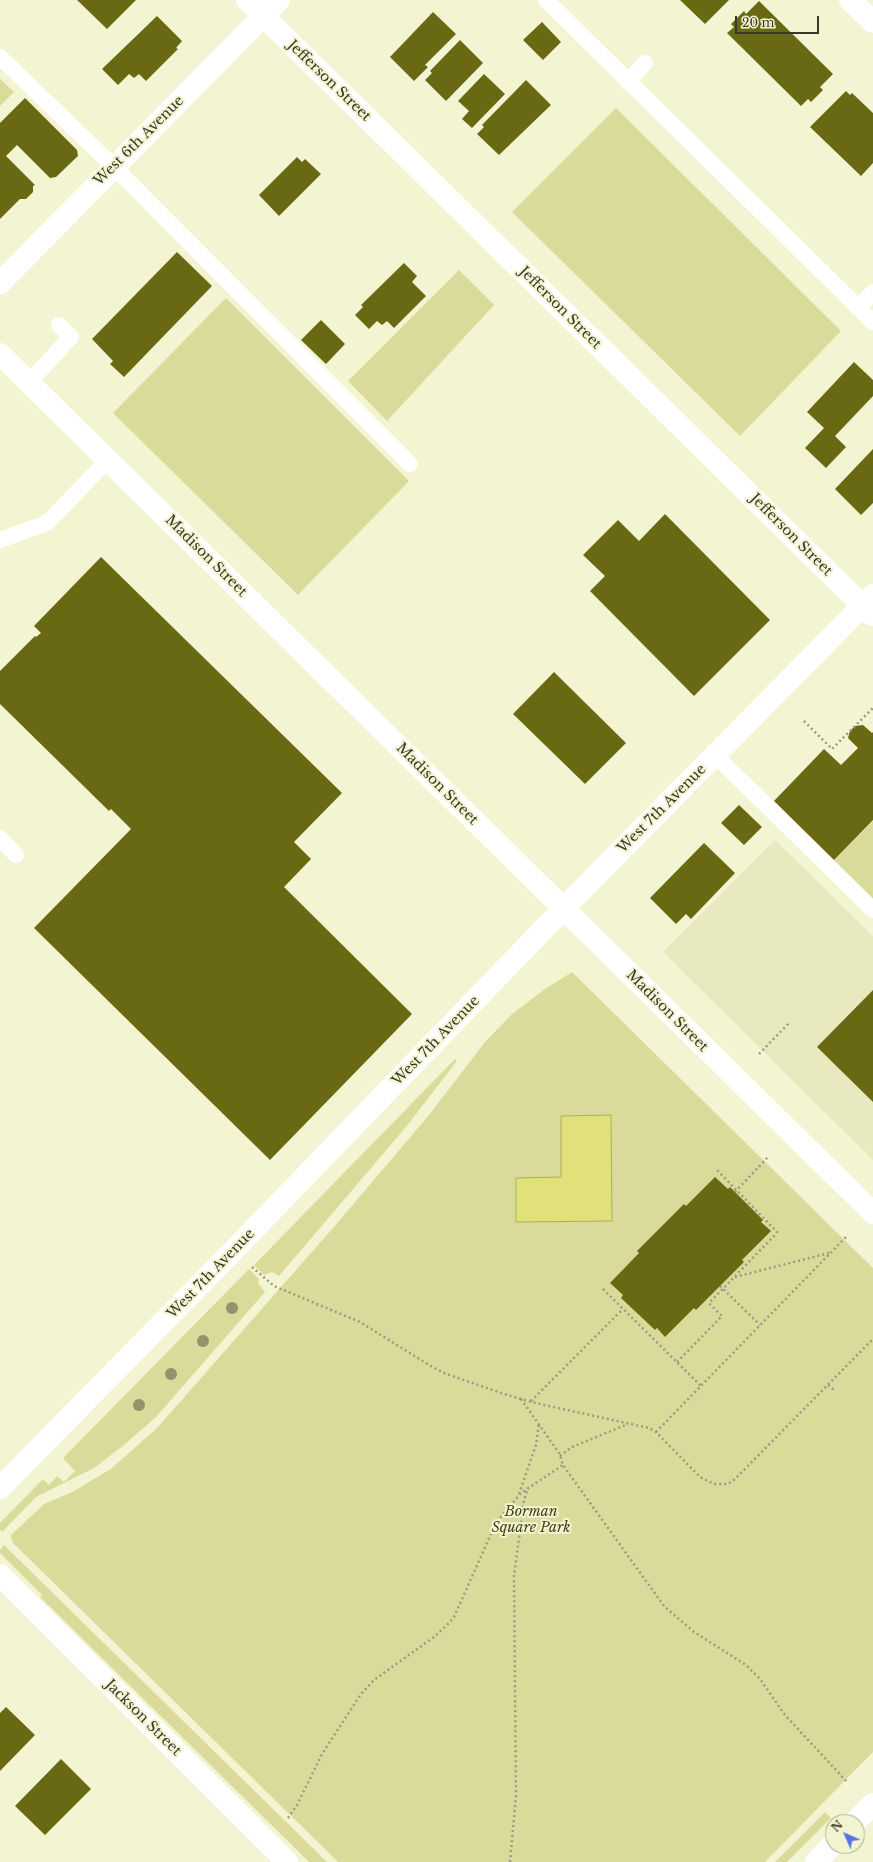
<!DOCTYPE html>
<style>
body{margin:0}
#map{position:relative;width:873px;height:1862px;overflow:hidden;background:#f3f5d2;font-family:"Libre Baskerville",serif}
canvas{display:block}
.north{position:absolute;left:825px;top:1814px;width:40px;height:40px;box-sizing:border-box;background:#f3f5d2;border:1px solid #a8a98f;border-radius:50%;rotate:315deg;font-size:11px;font-weight:700;line-height:16px;text-align:center;color:#38382b}
.north::after{content:'';display:block;margin:auto;width:14px;height:18px;background:#5b71e8;clip-path:polygon(50% 0,100% 100%,50% 72%,0 100%)}
.scale{position:absolute;left:735px;top:16px;width:84px;height:18px;box-sizing:border-box;border:2px solid #38382b;border-top:0;padding-left:5px;font-size:12px;line-height:14px;white-space:nowrap;color:#38382b;-webkit-text-stroke:3px #f3f5d2;paint-order:stroke}
</style>
<div id="map">
<canvas width="873" height="1862"></canvas>
<div class="north">N</div>
<div class="scale">20 m</div>
</div>
<script>
const g = document.querySelector('canvas').getContext('2d');
g.lineJoin = 'round';
function fill(path, color) {
  g.fillStyle = color;
  g.fill(path, 'evenodd');
}
function poly(rows) {
  const path = new Path2D();
  for (const r of rows) {
    path.moveTo(r[0], r[1]);
    for (let i = 2; i < r.length; i += 2) path.lineTo(r[i], r[i + 1]);
  }
  return path;
}
function strokePath(path, color, width, dash) {
  g.strokeStyle = color;
  g.lineWidth = width;
  g.lineCap = dash ? 'butt' : 'round';
  g.setLineDash(dash || []);
  g.stroke(path);
}
function write(font, color, halo, rows, align = 'center') {
  g.font = font + ' "Libre Baskerville",serif';
  g.lineWidth = 4;
  g.setLineDash([]);
  g.textBaseline = 'middle';
  g.strokeStyle = halo;
  g.fillStyle = color;
  for (const [text, x, y, turn = 0] of rows) {
    g.save();
    g.translate(x, y);
    g.rotate((+turn || 0) * Math.PI / 180);
    g.textAlign = isNaN(turn) ? turn : align;
    if (halo) g.strokeText(text, 0, 0);
    g.fillText(text, 0, 0);
    g.restore();
  }
}
const built = poly([
 [775,840,873,936,873,1160,663,952]
]);
const green = poly([
 [0,79,14,92,0,106],
 [616,108,841,331,740,436,512,212],
 [459,270,494,305,387,421,348,381],
 [226,298,409,481,298,595,113,413],
 [873,821,873,899,834,860],
 [572,972,873,1268,873,1752,765,1862,338,1862,12,1542,11,1535,44,1504,72,1492,111,1469,157,1428,333,1228,429,1115,485,1042,511,1015,545,989],
 [455,1059,457,1061,406,1127,279,1276,272,1272,264,1275,254,1265],
 [249,1269,259,1279,258,1283,265,1292,157,1416,124,1445,94,1468,36,1497,2,1532,0,1530,0,1523,43,1479,49,1485,57,1476,64,1482,75,1471,63,1458],
 [4,1545,327,1862,309,1862,40,1597,42,1595,0,1553,0,1550],
 [825,1812,831,1818,787,1862,775,1862]
]);
const water = poly([
 [611,1115,612,1221,516,1222,516,1178,561,1177,561,1116,611,1115]
]);
const building = poly([
 [77,0,136,0,107,29],
 [680,0,729,0,705,24],
 [759,1,833,74,820,87,823,90,811,102,808,99,801,106,727,33,734,27,731,24,744,11,746,14],
 [433,12,456,34,425,65,428,67,414,81,390,57],
 [157,16,182,41,176,48,178,49,146,81,139,74,134,78,129,74,118,85,102,69],
 [542,22,561,42,543,60,523,40],
 [460,40,483,63,446,101,425,80,432,73,430,71],
 [484,74,505,94,472,128,462,119,469,111,458,101],
 [526,80,551,105,499,155,477,134,484,127,482,125],
 [846,91,850,95,852,93,873,113,873,163,861,176,810,127],
 [25,98,77,150,78,156,56,177,50,178,17,145,6,156,35,185,33,186,33,192,26,199,20,199,0,219,0,123],
 [297,157,302,162,305,159,321,174,279,216,259,195],
 [177,252,212,286,124,377,110,364,113,361,92,339],
 [404,263,417,276,412,282,426,296,394,328,387,321,382,325,377,321,369,329,355,315,363,307,361,305],
 [321,320,345,344,326,364,301,340],
 [854,362,873,380,873,396,835,436,846,447,826,468,805,448,824,428,807,412],
 [873,449,873,503,861,515,835,489],
 [665,514,770,620,694,696,590,591,605,576,583,555,618,520,639,541],
 [101,557,342,793,294,842,311,859,284,887,412,1014,270,1160,34,928,131,829,111,809,109,811,0,704,0,671,35,636,36,637,41,633,34,626],
 [554,672,626,743,585,784,513,714],
 [863,725,872,733,873,732,873,820,834,860,774,801,824,749,841,765,858,748,848,738,850,731,855,726],
 [739,805,762,827,744,845,721,823],
 [704,843,735,873,691,919,686,914,676,924,650,898],
 [873,990,873,1102,817,1047],
 [715,1177,728,1189,730,1187,763,1220,761,1222,771,1231,742,1260,744,1262,696,1310,694,1308,665,1337,657,1328,655,1330,621,1298,623,1295,610,1283,639,1253,637,1251,684,1204,686,1206],
 [6,1707,35,1735,0,1771,0,1713],
 [61,1759,91,1789,45,1835,15,1806]
]);
const path = poly([
 [804,721,832,749,873,708],
 [759,1054,790,1022],
 [735,1192,768,1157],
 [252,1267,274,1286,360,1322,429,1365,444,1373,501,1393,531,1402,649,1428,656,1432,700,1477,714,1484,728,1484,735,1479,873,1339],
 [735,1277,829,1253],
 [720,1286,760,1325],
 [603,1289,701,1386],
 [677,1362,722,1316,709,1303,776,1234,777,1232,717,1170],
 [828,1385,835,1391],
 [521,1399,559,1453,563,1465,570,1475,664,1606,694,1632,746,1665,760,1679,785,1715,848,1783],
 [531,1401,623,1309],
 [656,1432,848,1235],
 [560,1456,572,1447,628,1424],
 [519,1494,536,1445,539,1424],
 [288,1818,297,1805,322,1754,361,1694,374,1680,434,1637,448,1624,454,1617,491,1534,500,1518,521,1493,563,1465],
 [510,1862,516,1796,514,1576,524,1500,528,1488]
]);
const lane = poly([
 [546,0,873,322],
 [0,57,114,167,410,464],
 [628,82,645,63],
 [858,308,873,292],
 [29,382,71,337,59,325],
 [0,540,47,523,108,460],
 [715,755,873,910],
 [0,838,16,855]
]);
const street = poly([
 [247,0,872,615],
 [850,0,873,22],
 [0,283,279,0],
 [0,1488,234,1250,564,908,873,595],
 [0,1575,287,1862]
]);
const secondary = poly([
 [0,354,873,1213],
 [855,1822,873,1804],
 [816,1862,833,1844]
]);
const trees = [
 [232,1308],
 [203,1341],
 [171,1374],
 [139,1405]
];
const streetNames = [
 ["Jefferson Street",329,81,44],
 ["West 6th Avenue",139,141,-45],
 ["Jefferson Street",560,308,45],
 ["Jefferson Street",791,535,45],
 ["Madison Street",206,556,45],
 ["Madison Street",437,784,45],
 ["West 7th Avenue",662,809,-45],
 ["Madison Street",667,1011,45],
 ["West 7th Avenue",436,1041,-46],
 ["West 7th Avenue",211,1274,-46],
 ["Jackson Street",143,1718,45]
];
const parkNames = [
 ["Borman",531,1512],
 ["Square Park",531,1528]
];
fill(built, '#e8e9bf');
fill(green, '#dadb9b');
fill(water, '#e0e178');
strokePath(water, '#aeae61', 1);
fill(building, '#6a6913');
strokePath(path, '#9a9b83', 2.5, [2, 3]);
strokePath(lane, '#fff', 16);
strokePath(street, '#fff', 22);
strokePath(secondary, '#fff', 22);
g.fillStyle = '#92936b';
for (const [x, y] of trees) {
  g.beginPath();
  g.arc(x, y, 6, 0, 2 * Math.PI);
  g.fill();
}
write('14px', '#38382b', '#f3f5d2', streetNames);
write('italic 14px', '#434317', '#f3f5d2', parkNames);
</script>
